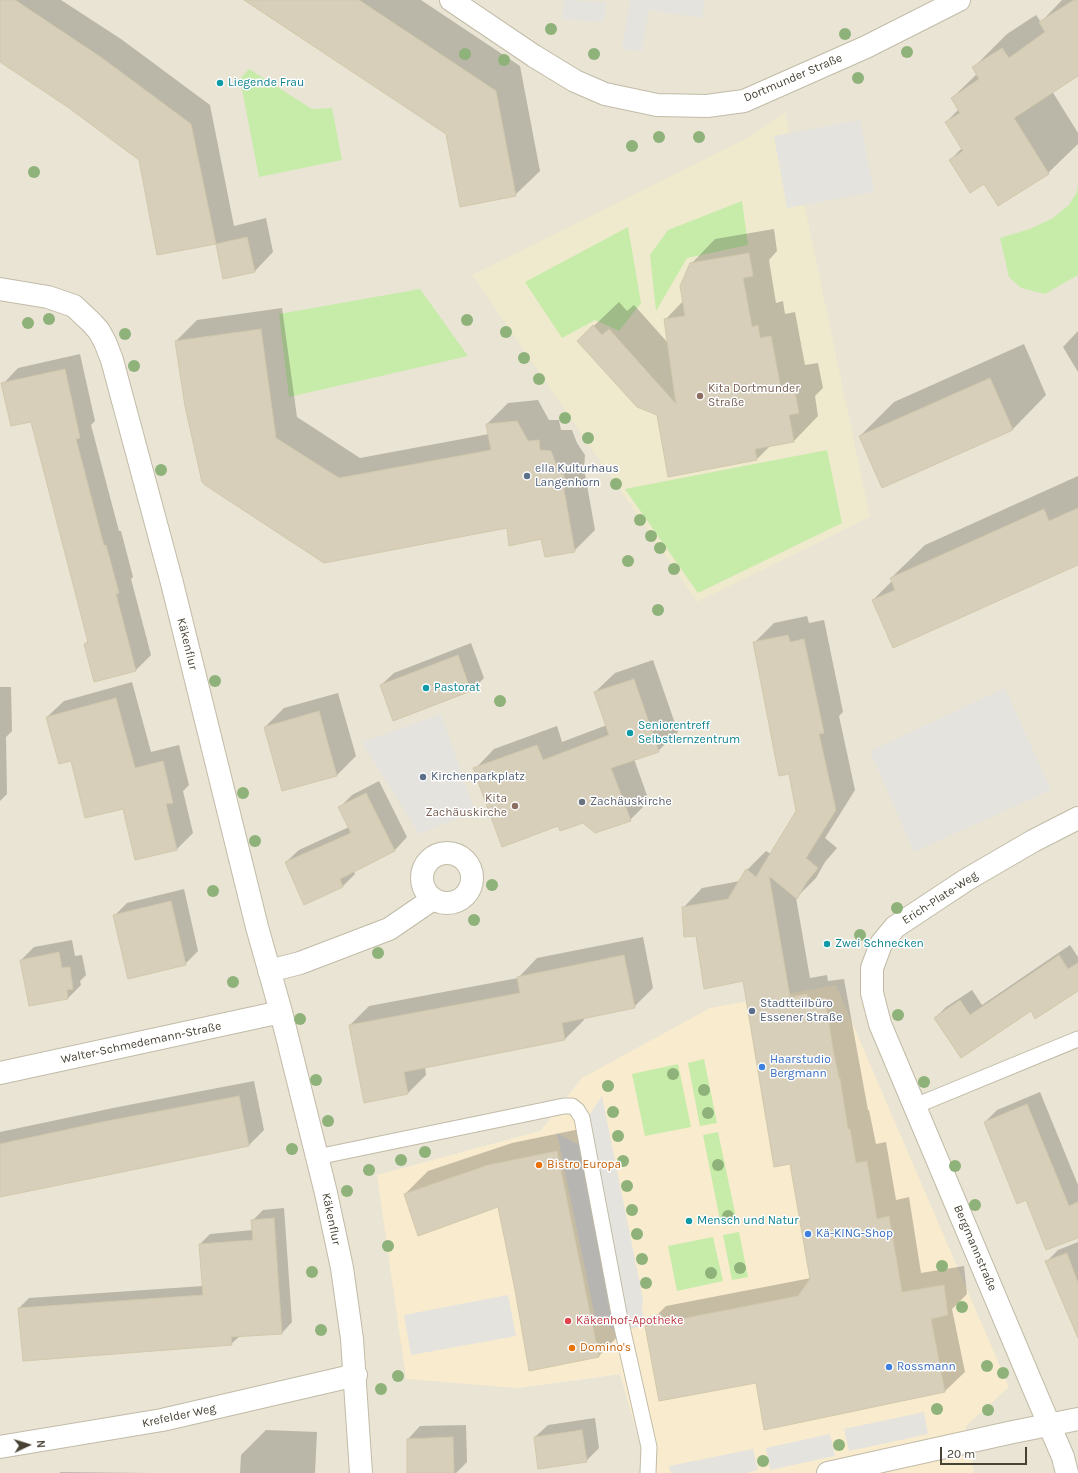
<!DOCTYPE html>
<meta charset="utf-8">
<style>
body{margin:0}
#map{position:relative;width:1078px;height:1473px;overflow:hidden;background:#f4f1e5;font-family:Karla,sans-serif}
canvas{display:block}
.north{position:absolute;left:8px;top:1425px;width:40px;height:40px;-webkit-text-stroke:3px #fff;paint-order:stroke;rotate:86deg;font-size:11px;font-weight:700;line-height:16px;text-align:center;color:#474234}
.north::after{content:'';display:block;margin:auto;width:14px;height:18px;background:#474234;clip-path:polygon(50% 0,100% 100%,50% 72%,0 100%)}
.scale{position:absolute;left:940px;top:1447px;width:87px;height:18px;box-sizing:border-box;border:2px solid #474234;border-top:0;padding-left:5px;font-size:12px;line-height:14px;white-space:nowrap;color:#474234;-webkit-text-stroke:3px #fff;paint-order:stroke}
</style>
<div id="map">
<canvas width="1078" height="1473"></canvas>
<div class="north">N</div>
<div class="scale">20 m</div>
</div>
<script>
const g = document.querySelector('canvas').getContext('2d');
g.lineJoin = 'round';
function fill(path, color) {
  g.fillStyle = color;
  g.fill(path, 'evenodd');
}
function poly(rows) {
  const path = new Path2D();
  for (const r of rows) {
    if (r.length === 3) {
      path.moveTo(r[0] + r[2], r[1]);
      path.arc(r[0], r[1], r[2], 0, 2 * Math.PI);
      continue;
    }
    path.moveTo(r[0], r[1]);
    for (let i = 2; i < r.length; i += 2) path.lineTo(r[i], r[i + 1]);
  }
  return path;
}
function strokePath(path, color, width, dash) {
  g.strokeStyle = color;
  g.lineWidth = width;
  g.lineCap = dash ? 'butt' : 'round';
  g.setLineDash(dash || []);
  g.stroke(path);
}
function write(font, color, halo, rows, align = 'center') {
  g.font = font + ' Karla,sans-serif';
  g.lineWidth = 3;
  g.setLineDash([]);
  g.textBaseline = 'middle';
  g.strokeStyle = halo;
  g.fillStyle = color;
  for (const [text, x, y, turn = 0] of rows) {
    g.save();
    g.translate(x, y);
    g.rotate((+turn || 0) * Math.PI / 180);
    g.textAlign = isNaN(turn) ? turn : align;
    if (halo) g.strokeText(text, 0, 0);
    g.fillText(text, 0, 0);
    g.restore();
  }
}
const residential = poly([
 [0,0,1078,0,1078,1473,974,1473,965,1427,582,1078,541,1131,378,1175,517,1388,620,1374,649,1473,0,1473]
]);
const commercial = poly([
 [836,985,1009,1387,965,1427,974,1473,649,1473,620,1374,517,1388,406,1379,377,1175,541,1131,582,1078,710,1008]
]);
const education = poly([
 [785,112,870,517,697,602,472,275,751,136]
]);
const green = poly([
 [249,69,312,109,332,108,342,160,259,177,240,79],
 [1078,184,1078,275,1045,294,1021,288,1009,277,1000,238,1030,229,1053,218,1069,205,1077,192],
 [742,201,748,245,687,258,656,311,650,255,668,230],
 [628,227,641,303,619,331,595,320,562,338,525,282],
 [420,289,468,356,289,397,279,314],
 [827,450,842,523,698,593,625,489],
 [704,1059,717,1123,700,1126,688,1063],
 [678,1064,691,1127,645,1136,632,1074],
 [718,1132,737,1222,721,1225,703,1135],
 [739,1232,748,1277,732,1280,723,1235],
 [713,1237,723,1281,677,1291,668,1246]
]);
const parking = poly([
 [564,0,606,2,604,22,562,19],
 [630,0,705,0,702,18,649,10,642,52,622,49],
 [860,120,874,192,787,208,774,136],
 [1005,688,1051,790,914,852,870,751],
 [441,714,475,812,419,834,362,742],
 [602,1096,643,1299,642,1309,645,1326,616,1331,595,1317,557,1133,577,1144,588,1117],
 [508,1295,516,1336,411,1355,404,1315],
 [924,1412,928,1434,849,1451,844,1429],
 [830,1434,835,1456,770,1470,766,1448],
 [753,1449,758,1470,746,1473,671,1473,669,1466]
]);
const shadow = poly([
 [0,0,61,0,121,39,210,105,234,226,266,218,273,252,255,271,224,278,216,243,158,254,140,159,69,107,0,61],
 [264,0,421,0,520,66,540,171,515,195,447,133],
 [1062,0,1078,0,1078,75,1052,91,1078,133,1078,144,1048,173,984,183,950,160,962,148,946,122,959,109,952,98,977,74,973,68,1007,34,1036,15,1041,22],
 [774,229,777,251,769,260,776,303,783,301,785,314,795,312,805,365,818,363,823,388,815,396,818,416,794,441,771,445,757,459,668,475,657,414,578,341,619,302,627,311,634,305,668,343,665,320,683,301,691,264,715,239],
 [282,308,297,417,360,458,489,434,487,424,508,403,538,400,549,420,559,420,561,430,572,430,577,443,585,455,584,468,595,530,574,551,542,538,507,527,324,562,176,341,197,320],
 [1078,331,1078,372,1063,347],
 [1024,344,1046,395,1013,429,883,487,860,436,894,402],
 [80,354,95,421,91,425,119,531,121,531,133,577,131,579,151,655,136,670,85,644,89,640,32,421,3,384,18,368],
 [1078,476,1078,564,873,600,892,581,891,578,925,545],
 [807,616,809,623,824,620,843,712,839,716,855,790,825,838,837,848,825,862,816,878,796,898,810,978,827,975,828,981,844,979,868,1110,869,1110,876,1144,886,1142,896,1200,909,1197,921,1273,964,1266,967,1294,952,1309,965,1372,945,1391,765,1429,757,1382,646,1326,666,1306,811,1278,791,1163,744,979,697,935,683,908,702,888,740,881,747,870,766,851,771,854,797,811,790,773,754,643,774,623],
 [471,643,484,678,471,691,394,720,381,685,394,673],
 [653,660,678,732,658,751,634,759,649,801,630,820,583,822,559,825,475,769,494,749,557,726,562,742,607,725,595,692,615,673],
 [132,682,151,752,179,745,189,785,183,791,193,833,176,850,123,808,72,760,47,717,64,701],
 [0,687,11,687,12,731,6,737,7,794,0,801],
 [338,693,356,756,337,775,282,790,265,727,284,708],
 [379,781,407,837,395,850,354,871,355,874,343,886,286,862,299,850,349,827,339,808,352,795],
 [184,889,198,951,185,964,114,916,127,903],
 [643,937,653,988,634,1007,583,1018,584,1020,565,1039,425,1067,426,1075,407,1094,350,1025,369,1006,518,978,537,958],
 [72,940,75,956,82,955,86,975,80,981,81,985,68,998,21,960,34,947],
 [1070,945,1078,957,1078,989,1031,1010,961,1057,935,1018,946,1007,972,990,982,1005],
 [254,1081,264,1130,249,1145,0,1195,0,1132,118,1107],
 [1040,1092,1078,1185,1078,1236,1027,1199,985,1122,997,1110],
 [580,1129,621,1333,599,1356,499,1206,405,1194,428,1171,512,1143],
 [284,1208,292,1322,282,1333,240,1336,231,1344,19,1308,29,1298,203,1286,200,1244,210,1234,253,1230,252,1221,263,1210],
 [1078,1242,1078,1336,1046,1262,1058,1250],
 [595,1418,599,1448,586,1461,535,1437,548,1425],
 [466,1425,467,1462,456,1473,408,1473,408,1439,420,1426],
 [266,1430,317,1432,315,1473,240,1473,241,1455],
 [61,1472,152,1472,59,1473]
]);
const building = poly([
 [0,0,15,0,102,58,191,124,216,244,247,237,255,272,223,279,216,244,157,255,139,160,69,108,0,62,0,0],
 [244,0,359,0,496,91,516,196,460,207,446,134,244,0],
 [1074,0,1078,0,1078,76,1014,118,1049,174,998,206,984,184,970,193,949,160,963,151,945,122,960,113,951,98,979,79,972,67,1002,48,1009,58,1045,32,1039,22,1074,0],
 [749,253,753,276,743,278,752,327,758,325,760,338,771,336,781,389,794,387,799,413,789,415,794,442,755,449,757,460,668,477,657,415,637,407,577,341,593,325,602,335,609,329,676,404,664,319,685,316,680,286,690,263,749,253],
 [261,329,276,438,339,478,491,450,486,424,517,421,528,441,539,440,540,450,551,451,556,464,564,476,564,490,575,552,545,557,541,539,509,546,507,528,324,563,205,485,202,482,185,406,175,341,261,329],
 [65,369,80,438,76,439,104,546,106,545,119,593,116,594,136,671,94,682,84,644,88,642,31,422,11,426,1,383,65,369],
 [990,378,1013,430,882,488,859,436,990,378],
 [1078,508,1078,565,893,648,872,600,895,590,890,578,1044,509,1049,521,1078,508],
 [788,635,790,642,804,639,824,733,819,734,836,810,806,858,818,868,806,883,797,899,769,876,790,997,807,994,808,1000,825,998,833,1049,839,1078,840,1078,848,1129,850,1129,856,1163,867,1161,877,1219,889,1216,902,1292,944,1285,948,1315,931,1319,945,1392,764,1430,756,1383,659,1401,645,1326,798,1296,810,1279,790,1164,774,1167,743,981,704,989,696,936,684,937,682,907,728,899,746,869,756,877,796,811,789,774,779,776,753,642,788,635],
 [458,655,471,691,393,721,380,685,458,655],
 [634,679,659,752,611,768,631,821,595,833,583,823,560,831,558,826,502,847,473,768,537,745,543,760,609,735,594,692,634,679],
 [116,698,135,768,163,761,173,803,166,804,177,850,135,860,123,809,85,818,71,761,59,764,46,717,116,698],
 [319,711,337,776,282,791,264,727,319,711],
 [366,793,395,851,340,879,343,887,304,905,285,862,351,833,338,807,366,793],
 [171,901,186,965,128,979,113,915,171,901],
 [59,952,62,968,70,967,73,989,67,990,68,999,29,1006,20,960,59,952],
 [624,955,635,1008,562,1023,565,1040,404,1072,408,1094,364,1103,349,1025,520,993,517,977,624,955],
 [1059,955,1068,969,1078,963,1078,991,1035,1019,1031,1011,961,1058,934,1018,960,1000,970,1015,1059,955],
 [239,1096,249,1146,0,1197,0,1144,102,1122,239,1096],
 [1027,1104,1069,1206,1078,1202,1078,1238,1046,1250,1026,1200,1017,1204,984,1122,1027,1104],
 [557,1151,599,1357,529,1371,515,1290,498,1207,418,1236,404,1194,488,1165,557,1151],
 [274,1218,282,1334,231,1337,232,1345,23,1361,18,1308,203,1295,199,1244,253,1240,251,1220,274,1218],
 [1067,1253,1078,1283,1078,1338,1045,1261,1067,1253],
 [582,1430,587,1462,538,1469,534,1437,582,1430],
 [453,1437,454,1473,407,1473,407,1439,453,1437]
]);
const lane = poly([
 [915,1106,1078,1039],
 [317,1157,564,1106,572,1106,577,1110,582,1118,619,1314,649,1447,648,1473]
]);
const street = poly([
 [451,0,534,56,575,81,605,94,657,105,707,106,744,101,866,47,959,0],
 [0,289,48,297,74,306,92,323,99,331,105,342,112,360,172,583,257,927,281,1012,326,1193,342,1268,352,1339,361,1473],
 [447,878,25],
 [269,971,300,963,389,929,433,899],
 [0,1073,281,1012],
 [0,1447,162,1420,356,1375],
 [828,1473,1013,1432,1078,1419],
 [1067,1473,1063,1457,1031,1382,880,1024,872,993,872,968,881,944,895,927,966,880,1033,841,1078,818]
]);
const trees = [
 [551,29],
 [845,34],
 [907,52],
 [465,54],
 [594,54],
 [504,60],
 [858,78],
 [659,137],
 [699,137],
 [632,146],
 [34,172],
 [49,319],
 [467,320],
 [28,323],
 [506,332],
 [125,334],
 [524,358],
 [134,366],
 [539,379],
 [565,418],
 [588,438],
 [161,470],
 [616,484],
 [640,520],
 [651,536],
 [660,548],
 [628,561],
 [674,569],
 [658,610],
 [215,681],
 [500,701],
 [243,793],
 [255,841],
 [492,885],
 [213,891],
 [897,908],
 [474,920],
 [860,935],
 [378,953],
 [233,982],
 [898,1015],
 [300,1019],
 [673,1074],
 [316,1080],
 [924,1082],
 [608,1086],
 [704,1090],
 [613,1112],
 [708,1113],
 [328,1121],
 [618,1136],
 [292,1149],
 [425,1152],
 [401,1160],
 [623,1161],
 [718,1165],
 [955,1166],
 [369,1170],
 [627,1186],
 [347,1191],
 [975,1205],
 [632,1210],
 [728,1216],
 [637,1234],
 [388,1246],
 [642,1259],
 [942,1266],
 [740,1268],
 [312,1272],
 [711,1273],
 [646,1283],
 [962,1307],
 [321,1330],
 [987,1366],
 [1003,1373],
 [398,1376],
 [381,1389],
 [937,1409],
 [988,1410],
 [839,1445],
 [763,1461]
];
const markers = [
 [220,83,4,"#0f9aa8"],
 [700,396,4,"#8d6e63"],
 [527,476,4,"#5c6f8a"],
 [426,688,4,"#0f9aa8"],
 [630,733,4,"#0f9aa8"],
 [423,777,4,"#5c6f8a"],
 [582,802,4,"#6b7280"],
 [515,806,4,"#8d6e63"],
 [827,944,4,"#0f9aa8"],
 [752,1011,4,"#5c6f8a"],
 [762,1067,4,"#3f7fe0"],
 [539,1165,4,"#e8710a"],
 [689,1221,4,"#0f9aa8"],
 [808,1234,4,"#3f7fe0"],
 [568,1321,4,"#e0444e"],
 [572,1348,4,"#e8710a"],
 [889,1367,4,"#3f7fe0"]
];
const streetNames = [
 ["Dortmunder Straße",793,78,-23],
 ["Käkenflur",187,644,76],
 ["Erich-Plate-Weg",940,898,-33],
 ["Walter-Schmedemann-Straße",141,1043,-12],
 ["Käkenflur",331,1219,78],
 ["Bergmannstraße",975,1248,67],
 ["Krefelder Weg",179,1416,-12]
];
const cultureNames = [
 ["Liegende Frau",228,83],
 ["Pastorat",434,688],
 ["Seniorentreff",638,726],
 ["Selbstlernzentrum",638,740],
 ["Zwei Schnecken",835,944],
 ["Mensch und Natur",697,1221]
];
const educationNames = [
 ["Kita Dortmunder",708,389],
 ["Straße",708,403],
 ["Kita",507,799,"right"],
 ["Zachäuskirche",507,813,"right"]
];
const serviceNames = [
 ["ella Kulturhaus",535,469],
 ["Langenhorn",535,483],
 ["Kirchenparkplatz",431,777],
 ["Stadtteilbüro",760,1004],
 ["Essener Straße",760,1018]
];
const worshipNames = [
 ["Zachäuskirche",590,802]
];
const shopNames = [
 ["Haarstudio",770,1060],
 ["Bergmann",770,1074],
 ["Kä-KING-Shop",816,1234],
 ["Rossmann",897,1367]
];
const foodNames = [
 ["Bistro Europa",547,1165],
 ["Domino's",580,1348]
];
const healthNames = [
 ["Käkenhof-Apotheke",576,1321]
];
fill(residential, '#e9e4d3');
fill(commercial, '#f8ebce');
fill(education, '#efe9ce');
fill(green, '#c7ecaa');
fill(parking, '#e5e3de');
fill(shadow, '#0003');
fill(building, '#d7cfba');
strokePath(building, '#d2c8ac', 1);
strokePath(lane, '#c1bba7', 17);
strokePath(street, '#c1bba7', 24);
strokePath(lane, '#fff', 15);
strokePath(street, '#fff', 22);
g.fillStyle = '#8eb27a';
for (const [x, y] of trees) {
  g.beginPath();
  g.arc(x, y, 6, 0, 2 * Math.PI);
  g.fill();
}
for (const [x, y, r, color] of markers) {
  const dot = new Path2D();
  dot.arc(x, y, r, 0, 2 * Math.PI);
  g.fillStyle = color;
  g.fill(dot);
  strokePath(dot, '#fff', 1.5);
}
write('12px', '#474234', '#fff', streetNames);
write('12px', '#0d838f', '#fff', cultureNames, 'left');
write('12px', '#785e54', '#fff', educationNames, 'left');
write('12px', '#4e5e75', '#fff', serviceNames, 'left');
write('12px', '#5b616d', '#fff', worshipNames, 'left');
write('12px', '#366cbe', '#fff', shopNames, 'left');
write('12px', '#c56008', '#fff', foodNames, 'left');
write('12px', '#be3a42', '#fff', healthNames, 'left');
</script>
